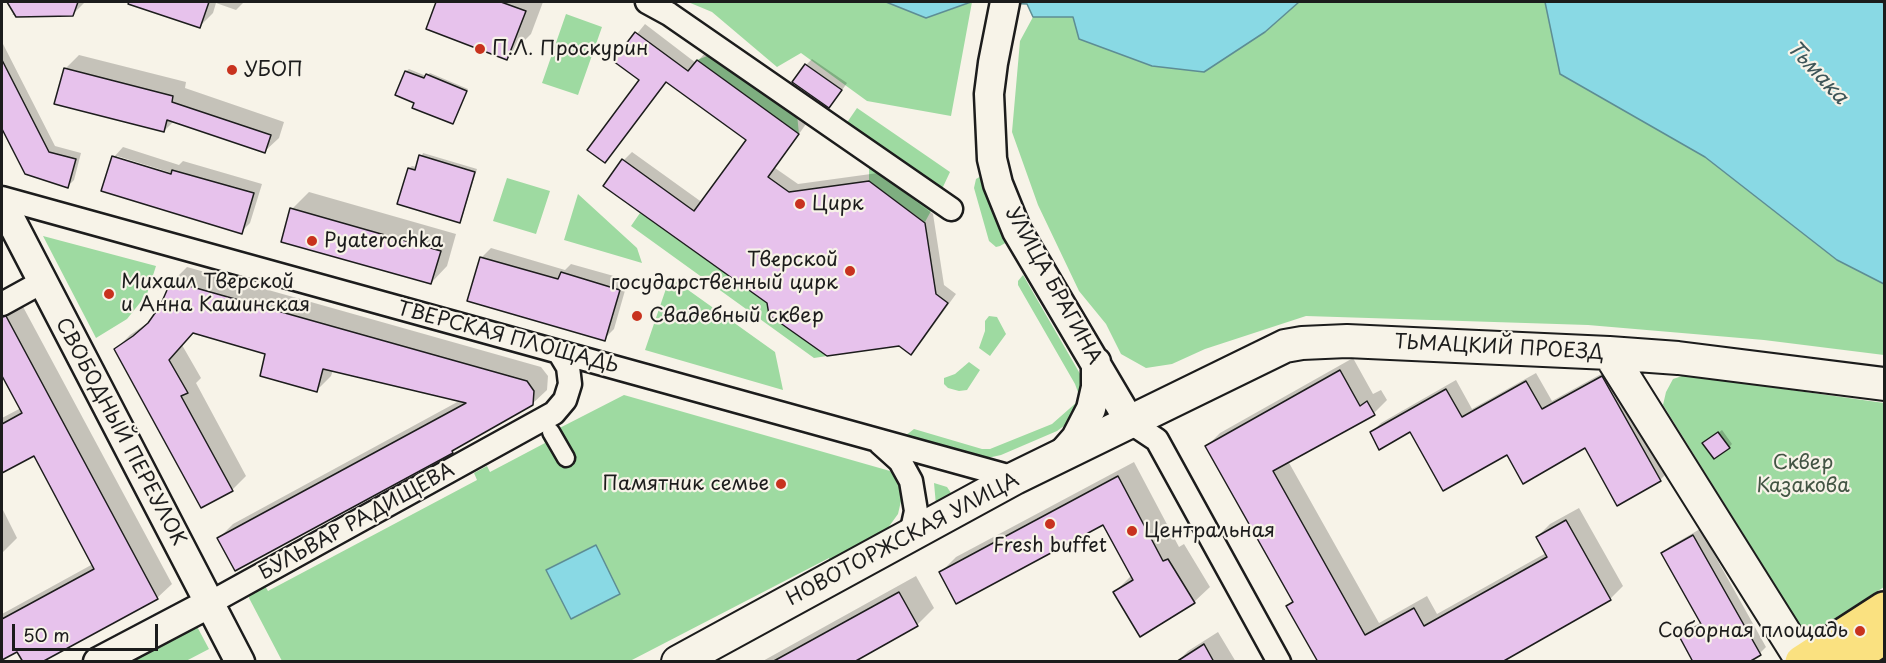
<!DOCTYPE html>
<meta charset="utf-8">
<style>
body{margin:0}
#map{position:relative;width:1886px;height:663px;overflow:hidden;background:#f7f3e8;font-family:"Playpen Sans",sans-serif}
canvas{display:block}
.frame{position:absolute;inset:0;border:3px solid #1c1c1c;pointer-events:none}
.scale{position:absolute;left:12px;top:624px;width:146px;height:27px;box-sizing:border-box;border:3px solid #1c1c1c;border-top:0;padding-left:8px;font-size:18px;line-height:21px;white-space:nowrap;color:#1c1c1c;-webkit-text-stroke:4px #f7f3e8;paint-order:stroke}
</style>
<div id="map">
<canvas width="1886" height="663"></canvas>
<div class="frame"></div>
<div class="scale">50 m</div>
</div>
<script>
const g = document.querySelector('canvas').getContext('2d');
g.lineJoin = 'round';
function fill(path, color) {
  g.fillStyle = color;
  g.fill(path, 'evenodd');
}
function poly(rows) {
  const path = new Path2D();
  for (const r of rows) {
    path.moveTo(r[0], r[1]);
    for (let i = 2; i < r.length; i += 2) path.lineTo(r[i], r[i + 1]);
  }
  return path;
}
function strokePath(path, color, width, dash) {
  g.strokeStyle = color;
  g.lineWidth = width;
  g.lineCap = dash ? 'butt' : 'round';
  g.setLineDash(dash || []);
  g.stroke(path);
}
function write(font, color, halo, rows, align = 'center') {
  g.font = font + ' "Playpen Sans",sans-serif';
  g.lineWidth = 4.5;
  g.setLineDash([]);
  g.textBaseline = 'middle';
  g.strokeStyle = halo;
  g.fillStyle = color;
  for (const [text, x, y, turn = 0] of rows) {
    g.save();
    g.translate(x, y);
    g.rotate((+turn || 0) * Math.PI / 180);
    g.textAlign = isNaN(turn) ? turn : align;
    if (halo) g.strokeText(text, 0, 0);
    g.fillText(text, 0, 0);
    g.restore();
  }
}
const green = poly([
 [688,2,886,2,926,18,972,2,951,116,867,101,801,53,777,67,712,12],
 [1299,2,1545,2,1560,74,1705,157,1837,260,1884,284,1884,355,1764,340,1588,325,1306,316,1205,349,1172,364,1146,368,1121,354,1106,324,1079,291,1038,205,1012,132,1020,41,1033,17,1073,17,1080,39,1152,66,1265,32],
 [566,14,602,27,578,95,542,83],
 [712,54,797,114,799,134,697,60],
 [857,108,950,172,942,189,846,124],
 [869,163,928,204,931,211,925,222,869,181],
 [983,175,1007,242,1000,246,996,247,989,241,974,188,976,179],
 [507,178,550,191,536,234,493,221],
 [578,194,637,248,642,263,564,240],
 [640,213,767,303,770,315,827,356,814,358,631,226],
 [43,236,156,266,147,294,127,319,96,338],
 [1023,275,1083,379,1088,395,1072,420,1057,431,1001,455,992,457,982,457,905,436,914,429,982,449,990,449,1052,424,1077,402,1079,395,1075,384,1018,285,1018,281],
 [670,277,775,352,783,390,645,350],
 [989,316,997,317,1006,334,990,356,979,348,985,331,985,321],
 [969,362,980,370,967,390,959,391,948,388,944,384,944,378,955,374],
 [1685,375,1884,403,1884,587,1807,636,1663,405,1666,392,1673,379],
 [624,395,890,471,897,479,901,490,901,501,898,514,885,532,829,562,829,558,630,661,282,661,249,598,250,592,264,584,268,591,477,480,474,473,487,466,490,472,545,443,542,437],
 [934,483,947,487,951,493,951,496,936,505],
 [193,619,209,649,186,661,113,662]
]);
const water = poly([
 [886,2,971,2,926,18,886,2],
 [981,2,1299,2,1265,32,1204,72,1152,66,1079,39,1073,17,1033,17,1027,4,981,2],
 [1545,2,1881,2,1884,3,1884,284,1837,260,1705,157,1560,74,1545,2],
 [596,545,620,594,571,619,546,570,596,545]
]);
const shadow = poly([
 [28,2,85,2,72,15,12,15],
 [125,2,244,2,236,10,216,3,213,13,199,27],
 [437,2,543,2,531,34,507,58,427,28],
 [645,24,696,63,706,52,806,124,775,168,798,184,878,173,933,214,944,285,956,294,920,344,911,353,899,344,769,302,624,160,632,152,703,203,749,140,667,81,641,80,615,61],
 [2,42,55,146,81,153,74,180,68,186,24,172,2,126],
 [79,55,186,82,185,88,284,122,279,138,265,151,174,121,164,131,65,69],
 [812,59,847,83,835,100,806,65],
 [409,69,426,76,430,73,468,89,453,123,416,102,406,71],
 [123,147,179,165,183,161,262,184,250,223,241,232,103,190,114,157],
 [117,156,178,175,177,178,117,159],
 [423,153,477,169,462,218,460,221,409,168,412,166,417,167],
 [309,192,456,234,447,266,431,283,292,209],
 [491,248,565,270,571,264,628,280,614,329,604,339,469,300,482,257],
 [187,267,541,367,548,376,547,390,532,404,452,451,219,538,233,524,461,400,333,370,331,376,317,390,267,353,194,332,182,345,201,378,196,383,246,476,232,490,116,349,130,335,149,322,161,307,173,281],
 [21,303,172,584,157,598,18,650,2,659,2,614,93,564,34,454,2,471,2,418,21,408,2,373,2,312],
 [1353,358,1373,394,1381,390,1387,400,1374,413,1288,461,1379,623,1427,596,1437,614,1546,553,1537,537,1550,524,1579,508,1623,586,1610,599,1402,662,1288,606,1294,600,1207,446,1220,433],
 [1612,368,1670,470,1660,480,1618,504,1586,446,1508,453,1411,430,1372,432,1381,423,1456,380,1472,409,1536,373,1552,401],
 [1722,430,1732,444,1729,447,1707,441],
 [1134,462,1179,547,1184,544,1210,587,1194,602,1115,592,1132,575,1104,523,941,572,956,557],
 [2,508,17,538,2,553],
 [1700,529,1766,647,1760,653,1681,636,1687,630,1702,622,1663,553,1669,547],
 [916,576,934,608,917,625,851,662,761,662],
 [1218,632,1236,662,1177,662,1188,651]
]);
const building = poly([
 [7,2,78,2,73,16,16,17,7,2],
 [129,2,209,2,200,28,128,4,129,2],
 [436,2,501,2,526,11,507,60,426,29,436,2],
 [635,32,688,71,697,60,799,134,768,177,789,192,869,181,925,223,936,294,948,303,911,355,899,346,827,356,769,315,767,303,603,186,622,159,694,211,746,140,666,82,605,163,587,150,639,80,613,61,635,32],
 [2,60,49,152,76,159,68,188,25,174,2,129,2,60],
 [805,64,842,90,829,108,792,82,805,64],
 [64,68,173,96,172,102,271,135,265,153,167,120,164,132,54,104,64,68],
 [405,71,424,78,426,74,467,91,453,124,412,108,414,103,395,95,405,71],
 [419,155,475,172,460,223,397,204,408,168,415,170,419,155],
 [112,156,171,174,172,170,254,193,242,234,101,191,112,156],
 [290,208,441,251,431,284,281,242,290,208],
 [480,257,558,279,561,272,620,290,605,341,467,301,480,257],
 [171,281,527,381,534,391,533,405,452,451,453,453,235,571,217,538,466,403,323,369,317,392,260,376,265,354,193,333,169,360,188,393,181,396,233,491,201,508,114,349,133,336,148,323,160,306,171,281],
 [6,316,158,599,42,662,23,662,17,652,2,660,2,619,94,569,34,456,2,473,2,424,22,413,2,376,2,317,6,316],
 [1340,370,1360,406,1367,401,1375,415,1273,471,1365,635,1414,608,1424,626,1547,557,1536,537,1566,520,1611,600,1502,662,1318,662,1286,606,1293,602,1205,446,1340,370],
 [1602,376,1661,481,1617,506,1585,448,1523,484,1507,455,1443,491,1410,432,1379,450,1370,432,1446,389,1462,417,1526,381,1542,409,1602,376],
 [1718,432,1730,448,1714,459,1702,443,1718,432],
 [1118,476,1163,561,1168,559,1195,603,1140,637,1113,592,1133,580,1103,525,956,604,939,572,1118,476],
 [1693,535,1761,655,1749,662,1693,662,1679,636,1701,624,1661,553,1693,535],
 [899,592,918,626,854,662,772,662,899,592],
 [1204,644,1214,662,1176,662,1204,644]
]);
const pedestrian = poly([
 [551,432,566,458]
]);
const minor = poly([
 [647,2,669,14,951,209],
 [2,198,1015,478],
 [2,304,42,282],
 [1130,422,1157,440,1279,662],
 [880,443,900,461,911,481,916,511,911,534],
 [210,603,554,413,565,400,570,384,568,367,559,352]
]);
const tertiary = poly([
 [1005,2,993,63,989,94,992,159,998,184,1017,231,1130,422],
 [2,203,240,662],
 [1062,454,1076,438,1091,409,1096,387,1096,362],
 [98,662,210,603]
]);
const secondary = poly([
 [1609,353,1803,662],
 [678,662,1015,478,1285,346,1302,343,1347,341,1609,353,1678,358,1884,384]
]);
const primary = poly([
 [1802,662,1884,609],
 [1846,662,1884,637]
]);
const markers = [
 [480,49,6,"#c8321e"],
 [232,70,6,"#c8321e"],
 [800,204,6,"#c8321e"],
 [312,241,6,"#c8321e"],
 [850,271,6,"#c8321e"],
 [109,294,6,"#c8321e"],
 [637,316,6,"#c8321e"],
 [781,484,6,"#c8321e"],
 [1050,524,6,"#c8321e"],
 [1132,531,6,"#c8321e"],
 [1860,631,6,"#c8321e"]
];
const poiNames = [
 ["П.Л. Проскурин",492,49],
 ["УБОП",244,70],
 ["Цирк",812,204],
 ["Pyaterochka",324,241],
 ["Тверской",838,260,"right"],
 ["государственный цирк",838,283,"right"],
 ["Михаил Тверской",121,282],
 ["и Анна Кашинская",121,305],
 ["Свадебный сквер",649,316],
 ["Памятник семье",769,484,"right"],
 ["Центральная",1144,531],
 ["Fresh buffet",1050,546,"center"],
 ["Соборная площадь",1848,631,"right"]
];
const streetNames = [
 ["УЛИЦА БРАГИНА",1053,286,61],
 ["ТВЕРСКАЯ ПЛОЩАДЬ",508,338,15],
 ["ТЬМАЦКИЙ ПРОЕЗД",1499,348,3],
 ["СВОБОДНЫЙ ПЕРЕУЛОК",120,432,62],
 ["БУЛЬВАР РАДИЩЕВА",357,522,-29],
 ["НОВОТОРЖСКАЯ УЛИЦА",903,540,-28]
];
const parkNames = [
 ["Сквер",1803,463],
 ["Казакова",1803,486]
];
const waterNames = [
 ["Тьмака",1817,73,47]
];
fill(green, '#9edaa1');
fill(water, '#89d9e4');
strokePath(water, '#5d8d94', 1.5);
fill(shadow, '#0003');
fill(building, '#e7c2ec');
strokePath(building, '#1c1c1c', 1.5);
strokePath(pedestrian, '#1c1c1c', 21);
strokePath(minor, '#1c1c1c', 27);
strokePath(tertiary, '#1c1c1c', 33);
strokePath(secondary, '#1c1c1c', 36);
strokePath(primary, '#1c1c1c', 38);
strokePath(pedestrian, '#f7f3e8', 16);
strokePath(minor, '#f7f3e8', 22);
strokePath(tertiary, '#f7f3e8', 28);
strokePath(secondary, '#f7f3e8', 32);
strokePath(primary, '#fae180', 33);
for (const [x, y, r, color] of markers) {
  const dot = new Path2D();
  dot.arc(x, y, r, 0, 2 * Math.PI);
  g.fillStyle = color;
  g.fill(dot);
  strokePath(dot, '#f7f3e8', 2);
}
write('20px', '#1c1c1c', '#f7f3e8', poiNames, 'left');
write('20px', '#1c1c1c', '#f7f3e8', streetNames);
write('20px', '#435544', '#f7f3e8', parkNames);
write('italic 21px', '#3d5558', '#f7f3e8', waterNames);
</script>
